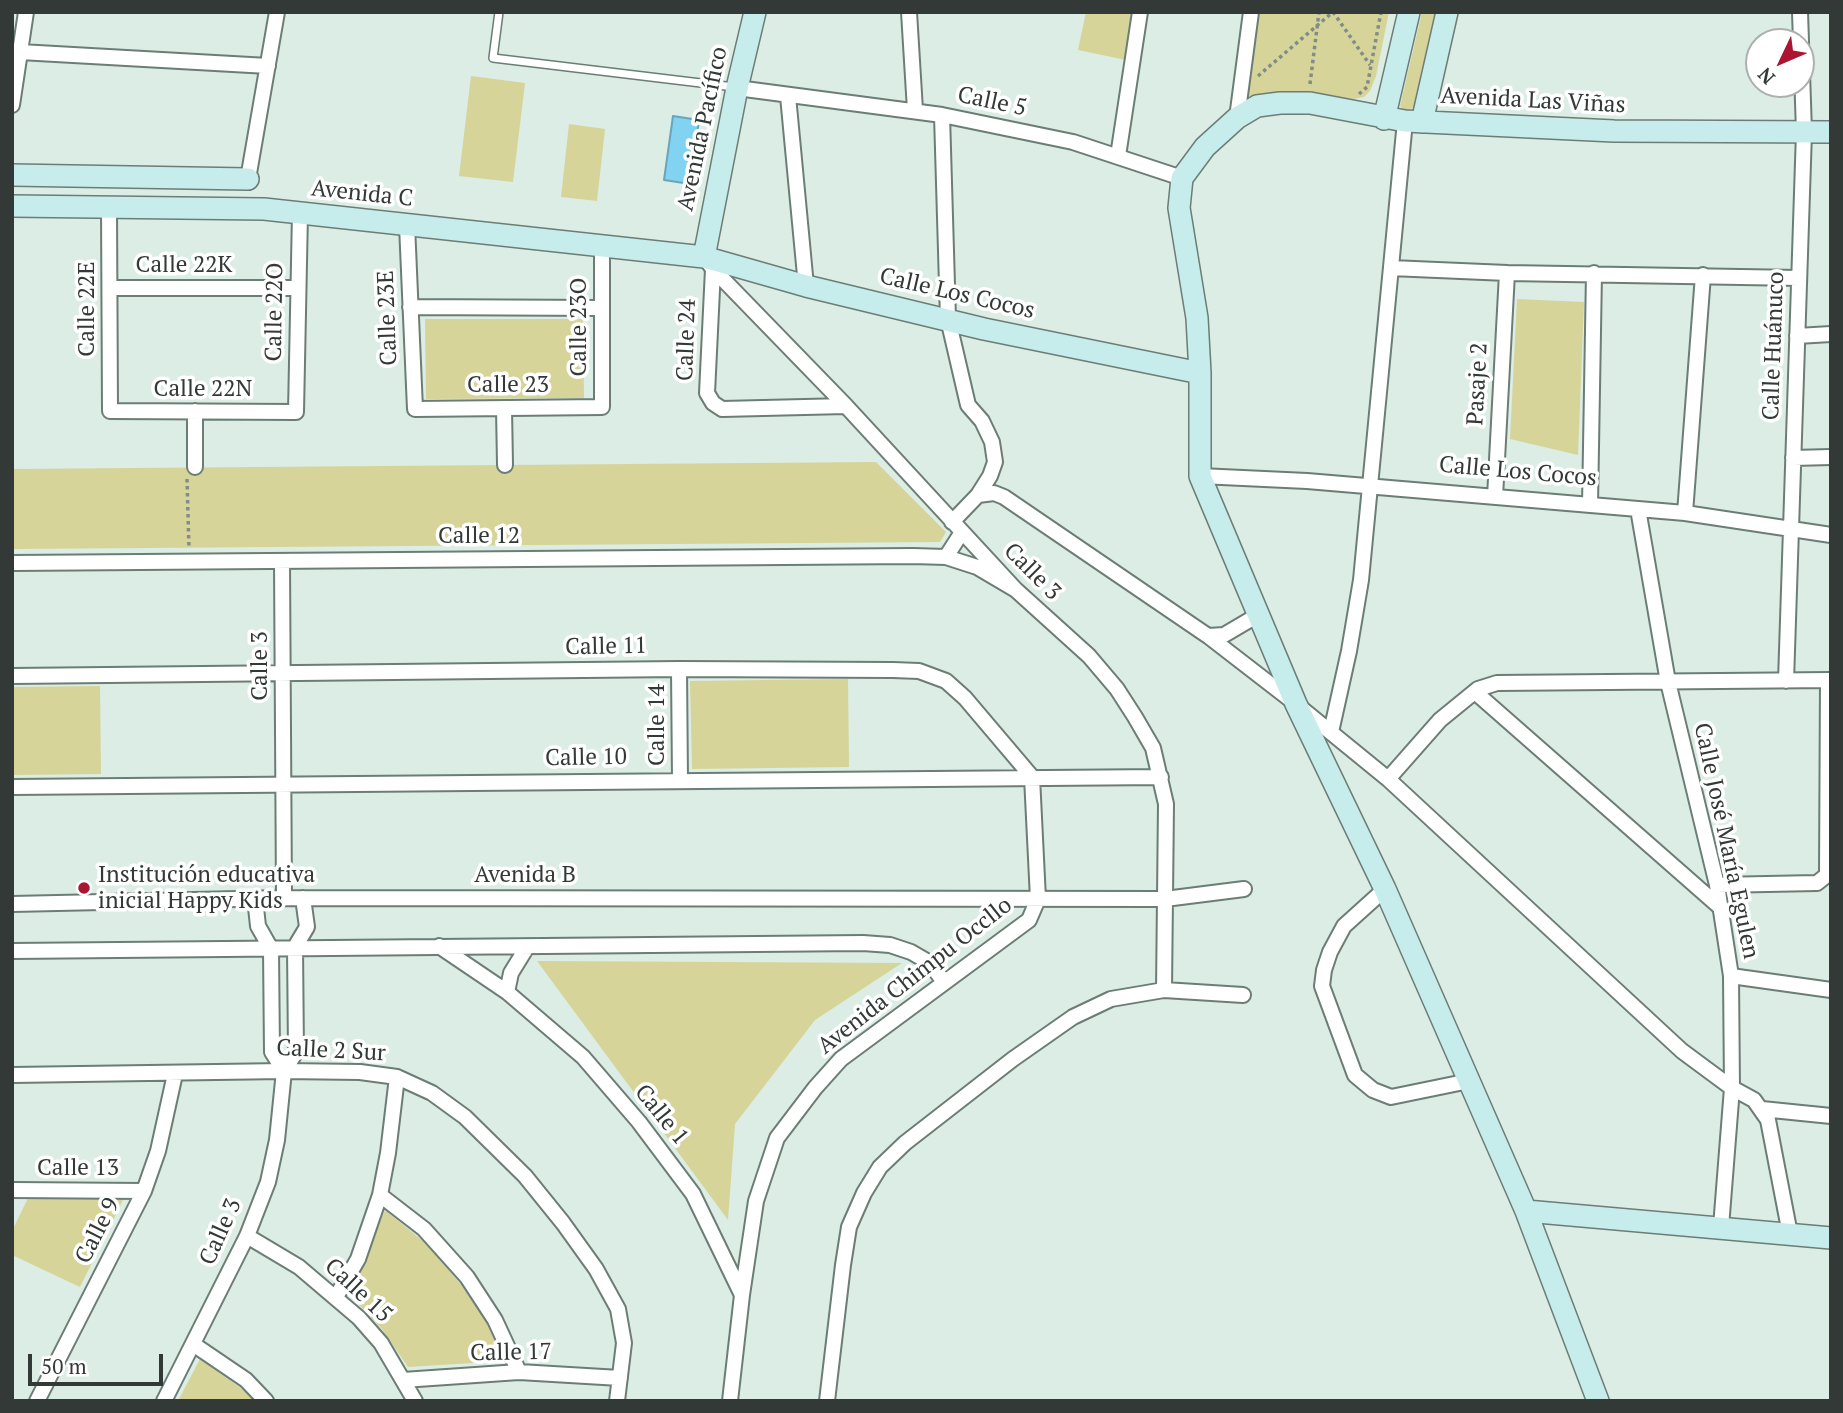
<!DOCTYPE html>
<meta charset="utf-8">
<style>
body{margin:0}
#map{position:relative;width:1843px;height:1413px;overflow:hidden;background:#dbede4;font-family:"PT Serif",serif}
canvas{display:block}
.frame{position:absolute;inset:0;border:14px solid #323936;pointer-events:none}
.north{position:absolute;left:1745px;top:28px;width:70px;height:70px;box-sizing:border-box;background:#fff;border:2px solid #adb0af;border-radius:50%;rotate:226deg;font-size:19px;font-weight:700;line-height:28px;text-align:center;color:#323936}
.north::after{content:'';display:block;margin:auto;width:24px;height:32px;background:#ab1531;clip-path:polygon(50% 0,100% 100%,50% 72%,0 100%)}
.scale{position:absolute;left:28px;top:1354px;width:135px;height:32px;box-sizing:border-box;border:4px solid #323936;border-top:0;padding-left:9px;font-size:21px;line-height:24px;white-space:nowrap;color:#323936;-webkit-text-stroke:5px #fff;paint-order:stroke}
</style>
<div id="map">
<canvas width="1843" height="1413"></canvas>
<div class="frame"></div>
<div class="north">N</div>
<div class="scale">50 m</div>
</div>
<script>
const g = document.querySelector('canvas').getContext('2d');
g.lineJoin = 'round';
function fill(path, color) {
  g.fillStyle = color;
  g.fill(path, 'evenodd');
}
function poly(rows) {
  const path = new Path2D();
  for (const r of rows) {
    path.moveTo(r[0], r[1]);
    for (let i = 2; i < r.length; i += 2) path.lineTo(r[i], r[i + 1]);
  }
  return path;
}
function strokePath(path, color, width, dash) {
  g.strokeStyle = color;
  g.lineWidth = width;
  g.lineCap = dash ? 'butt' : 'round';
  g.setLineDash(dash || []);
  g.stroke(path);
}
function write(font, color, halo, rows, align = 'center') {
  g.font = font + ' "PT Serif",serif';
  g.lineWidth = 7;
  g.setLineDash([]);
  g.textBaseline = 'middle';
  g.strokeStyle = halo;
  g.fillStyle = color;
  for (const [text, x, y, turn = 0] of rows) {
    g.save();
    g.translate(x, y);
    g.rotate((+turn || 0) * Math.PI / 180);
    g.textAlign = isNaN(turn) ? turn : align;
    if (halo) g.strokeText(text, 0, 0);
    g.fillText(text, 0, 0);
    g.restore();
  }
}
const green = poly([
 [1086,12,1136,12,1126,60,1078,50],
 [1259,12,1389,12,1376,76,1370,91,1364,97,1354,99,1308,94,1251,98,1246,92],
 [1422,12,1435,12,1414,104,1413,108,1405,111,1400,106],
 [471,76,525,83,513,182,459,176],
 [569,124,605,129,597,201,561,197],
 [1517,299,1584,302,1578,455,1510,439],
 [425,319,583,319,584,398,426,399],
 [876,462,946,532,940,542,12,549,12,469],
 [848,679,849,767,692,769,690,681],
 [100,686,101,774,12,775,12,687],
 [537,961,902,963,815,1020,735,1124,728,1220],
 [125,1196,80,1287,12,1255,12,1231,28,1198],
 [385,1210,429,1246,478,1305,505,1361,408,1367,382,1329,349,1294],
 [200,1359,256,1399,257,1401,178,1401]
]);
const water = poly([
 [673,116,699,120,690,184,664,180,673,116]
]);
const path = poly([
 [1333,12,1370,65],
 [1258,76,1333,12],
 [1310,84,1319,12],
 [1359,94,1367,87,1381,12],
 [187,479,189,549]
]);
const lane = poly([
 [499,12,493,58,734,87]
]);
const street = poly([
 [909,12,915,110],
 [20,52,268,66],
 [737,88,942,115,1073,142,1182,178],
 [788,96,806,286],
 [12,105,26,12],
 [942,115,948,319,968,405,982,421,992,442,995,462,990,476,978,495,994,493,1004,497,1208,636,1296,704,1388,779,1682,1051,1732,1088,1754,1100,1768,1120,1790,1234],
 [1237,118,1251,12],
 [1118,156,1140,12],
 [248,179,277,12],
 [109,207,110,411,296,412,300,213],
 [407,225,415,409,602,407,602,246],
 [705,258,713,269,846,406,1016,590,1089,656,1117,689,1135,717,1153,748,1166,804,1164,990],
 [1391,268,1507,273,1799,278],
 [713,269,707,393,713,403,722,409,846,406],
 [111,288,298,288],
 [410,307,602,308],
 [1797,336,1831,334],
 [504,408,505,465],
 [195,411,195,467],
 [1793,458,1831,457],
 [1200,476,1307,481,1638,509,1685,513,1831,535],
 [1495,497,1507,273],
 [1590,505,1594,273],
 [1638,509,1668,682,1717,885,1731,976,1732,1088,1721,1227],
 [1685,513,1703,275],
 [952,522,978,495],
 [946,557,962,532],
 [282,561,284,898],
 [12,563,913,556,946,557,977,567,1016,590],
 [1208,636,1224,635,1258,615],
 [679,669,680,780],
 [12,676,679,669,893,670,919,671,946,681,965,698,1032,777,1038,899,1029,920,841,1059,815,1088,777,1138,756,1201,742,1295,730,1401],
 [1786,681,1804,132,1800,12],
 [1475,692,1721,908],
 [1331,732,1349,651,1361,580,1405,121],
 [1388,779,1440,720,1478,689,1497,683,1831,680],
 [12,787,1161,777],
 [1717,885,1817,883,1827,875,1828,680],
 [1385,889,1344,926,1330,952,1324,970,1322,986,1355,1075,1373,1090,1391,1097,1469,1081],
 [255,898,258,926,271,949,272,1052,284,1071],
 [12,904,284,898,1165,899,1244,889],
 [439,946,507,992,583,1057,639,1122,693,1194,741,1293],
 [12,951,863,943,890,945,911,952,930,963,944,982],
 [1731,976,1831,990],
 [507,992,511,973,527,947],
 [12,1075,284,1071,360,1072,397,1077,432,1093,465,1117,525,1176,563,1223,596,1269,618,1309,624,1343,617,1401],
 [1762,1109,1831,1116],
 [12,1190,144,1191],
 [380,1195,424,1229,467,1277,495,1320,519,1372],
 [247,1236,299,1267,359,1318,381,1343,415,1401],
 [336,1297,358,1259,380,1195,388,1153,397,1077],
 [193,1344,246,1380,266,1401],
 [403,1380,519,1372,620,1378],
 [37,1401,144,1191,158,1151,175,1074],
 [164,1401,247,1236,268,1182,277,1140,284,1071,296,1052,295,947,307,927,303,898],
 [827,1401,843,1265,849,1227,864,1193,880,1167,905,1143,1013,1059,1073,1017,1111,999,1164,990,1243,995]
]);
const secondary = poly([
 [1384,119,1409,12],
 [1422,122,1447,12],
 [12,175,248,179],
 [12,206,264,209,704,257,806,286,984,329,1200,373],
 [704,257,737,88,755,12],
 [1526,1211,1831,1238],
 [1598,1401,1526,1211,1385,889,1296,704,1200,476,1200,373,1197,318,1179,208,1182,178,1205,147,1237,118,1257,106,1280,103,1310,103,1405,121,1614,131,1831,132]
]);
const markers = [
 [84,888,7,"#ab1531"]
];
const streetNames = [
 ["Avenida Las Viñas",1533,101,3],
 ["Calle 5",992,102,12],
 ["Avenida Pacífico",703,129,-78],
 ["Avenida C",362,194,6],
 ["Calle 22K",184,265],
 ["Calle Los Cocos",957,294,13],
 ["Calle 22E",87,309,-90],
 ["Calle 22O",275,312,-89],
 ["Calle 23E",388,318,-92],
 ["Calle 23O",579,327,-90],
 ["Calle 24",687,340,-88],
 ["Calle Huánuco",1774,346,-88],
 ["Pasaje 2",1478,384,-87],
 ["Calle 23",508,385],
 ["Calle 22N",203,389],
 ["Calle Los Cocos",1518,472,5],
 ["Calle 12",479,536],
 ["Calle 3",1032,572,45],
 ["Calle 11",606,647,-1],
 ["Calle 3",260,666,-90],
 ["Calle 14",657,725,-90],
 ["Calle 10",586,758,-1],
 ["Calle José María Egulen",1726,841,78],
 ["Avenida B",525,875],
 ["Avenida Chimpu Occllo",915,976,-38],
 ["Calle 2 Sur",331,1051,3],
 ["Calle 1",661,1115,51],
 ["Calle 13",78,1168],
 ["Calle 9",98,1231,-63],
 ["Calle 3",221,1232,-66],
 ["Calle 15",358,1291,43],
 ["Calle 17",511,1353,-1]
];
const poiNames = [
 ["Institución educativa",98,875],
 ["inicial Happy Kids",98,901]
];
fill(green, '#d6d499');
fill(water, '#82d3f1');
strokePath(water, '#6aa5b9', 2);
strokePath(lane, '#6c7d75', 10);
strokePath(street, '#6c7d75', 18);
strokePath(secondary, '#6c7d75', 24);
strokePath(path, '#818d87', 3.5, [3.5, 3.5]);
strokePath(lane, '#fff', 7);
strokePath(street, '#fff', 14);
strokePath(secondary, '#c6ecec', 21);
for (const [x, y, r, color] of markers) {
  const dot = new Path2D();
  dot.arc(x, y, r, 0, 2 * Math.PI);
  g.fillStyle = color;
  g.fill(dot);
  strokePath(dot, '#fff', 2.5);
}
write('23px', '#323936', '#fff', streetNames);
write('23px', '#323936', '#fff', poiNames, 'left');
</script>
